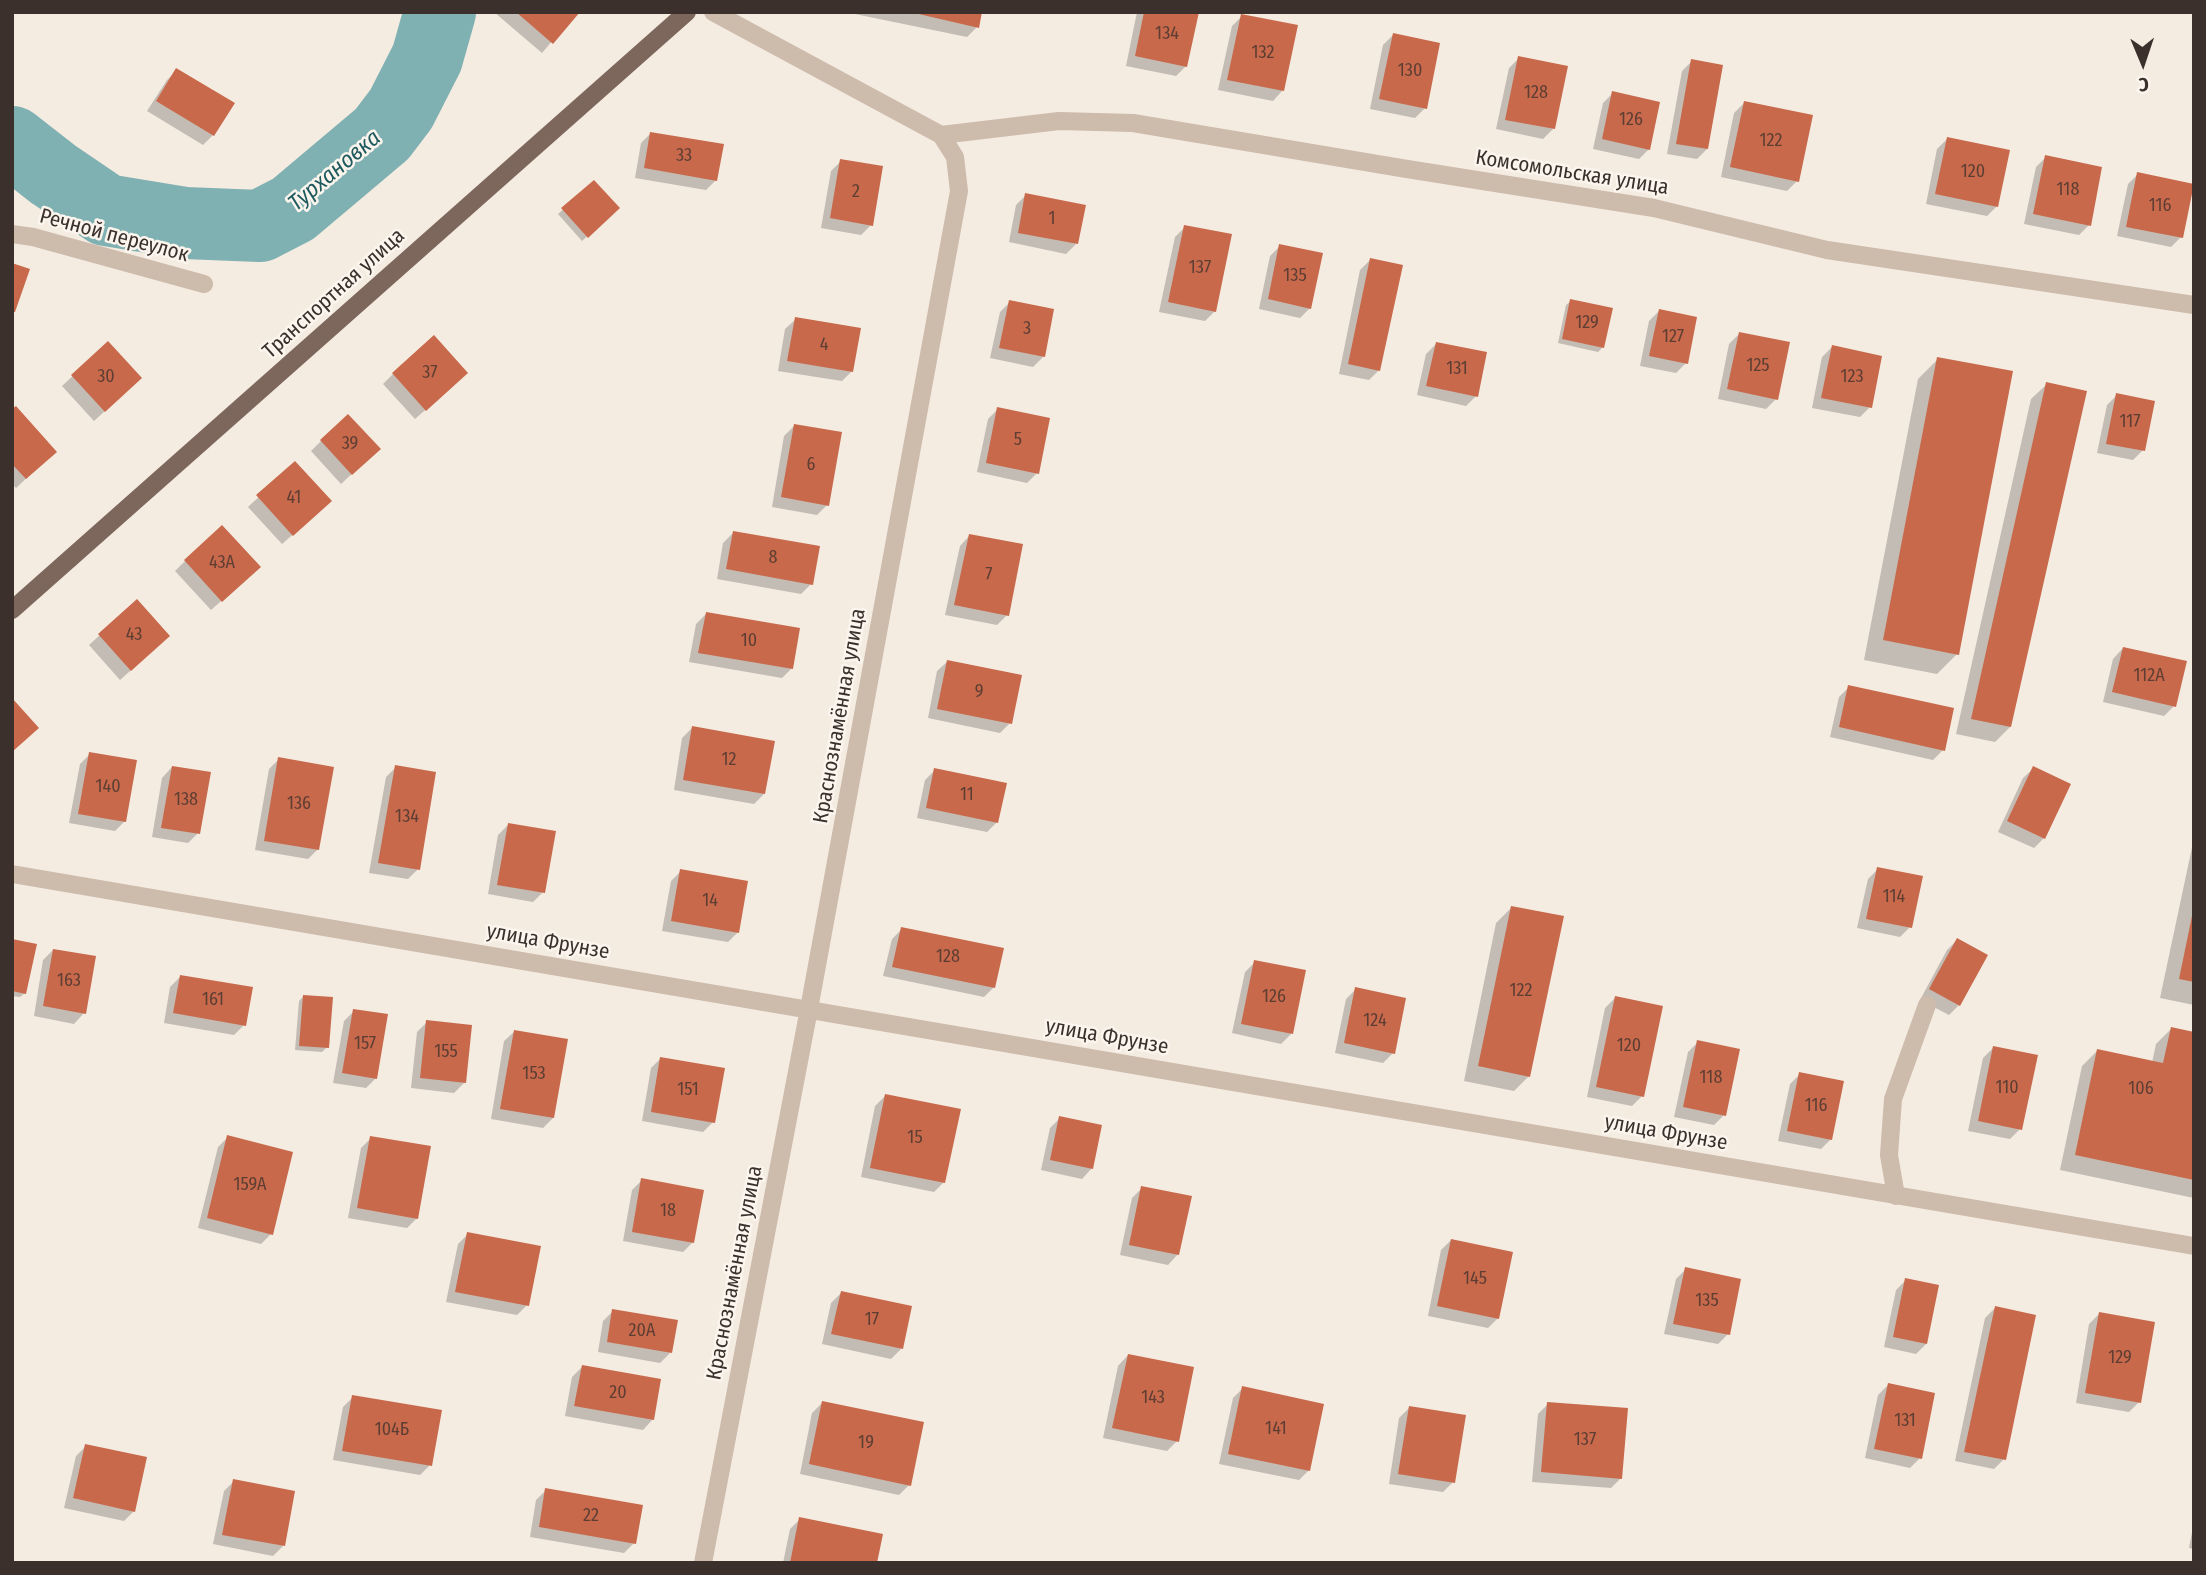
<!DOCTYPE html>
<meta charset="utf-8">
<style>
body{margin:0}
#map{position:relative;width:2206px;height:1575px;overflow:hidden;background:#f4ebe1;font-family:"Fira Sans Condensed",sans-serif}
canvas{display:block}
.frame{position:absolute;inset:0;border:14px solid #3b302b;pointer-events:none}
.north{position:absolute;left:2108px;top:28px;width:70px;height:70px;-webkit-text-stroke:5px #fbf5ee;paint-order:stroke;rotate:178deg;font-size:19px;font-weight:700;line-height:28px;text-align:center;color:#3b302b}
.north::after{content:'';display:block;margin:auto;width:24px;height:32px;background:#3b302b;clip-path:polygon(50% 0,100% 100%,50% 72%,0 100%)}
</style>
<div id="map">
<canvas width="2206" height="1575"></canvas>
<div class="frame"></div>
<div class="north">С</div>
</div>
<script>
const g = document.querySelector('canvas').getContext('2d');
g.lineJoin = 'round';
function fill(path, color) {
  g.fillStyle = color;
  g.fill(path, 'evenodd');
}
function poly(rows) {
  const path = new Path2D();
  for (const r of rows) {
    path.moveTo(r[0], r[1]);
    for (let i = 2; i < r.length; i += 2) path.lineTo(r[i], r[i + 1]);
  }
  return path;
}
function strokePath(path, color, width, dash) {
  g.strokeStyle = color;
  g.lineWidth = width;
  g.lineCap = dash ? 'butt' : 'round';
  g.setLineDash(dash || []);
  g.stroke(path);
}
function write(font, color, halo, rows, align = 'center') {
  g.font = font + ' "Fira Sans Condensed",sans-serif';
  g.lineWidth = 5;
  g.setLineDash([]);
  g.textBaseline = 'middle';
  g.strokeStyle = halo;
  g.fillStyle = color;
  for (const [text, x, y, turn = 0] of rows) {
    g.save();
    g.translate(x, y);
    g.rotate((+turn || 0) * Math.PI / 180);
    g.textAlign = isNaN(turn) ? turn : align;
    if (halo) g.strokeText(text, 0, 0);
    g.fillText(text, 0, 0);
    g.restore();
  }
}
const shadow = poly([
 [494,12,577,12,542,53],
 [980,12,977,27,967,37,850,13],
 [1137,12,1197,12,1186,66,1176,76,1126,66],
 [1242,16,1283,90,1273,101,1218,90,1232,26],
 [1393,35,1425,108,1415,118,1370,109,1383,45],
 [1519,58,1553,129,1543,139,1496,129,1509,68],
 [1692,61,1707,149,1697,159,1667,154,1682,71],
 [177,70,213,135,203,145,147,111,167,80],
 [1613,93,1649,149,1639,159,1593,149,1603,103],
 [1744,103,1797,181,1787,191,1721,177,1734,113],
 [651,133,716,180,706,190,635,178,641,143],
 [1947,139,1997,206,1987,216,1926,204,1937,149],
 [2046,157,2089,225,2079,235,2024,224,2036,167],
 [841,161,871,225,861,235,821,228,831,171],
 [2138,174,2181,237,2171,247,2117,236,2128,184],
 [594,182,618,208,582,241,558,214],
 [1026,195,1076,244,1066,254,1009,242,1016,205],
 [1185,227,1215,311,1205,321,1159,312,1175,237],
 [1280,246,1310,308,1300,318,1259,309,1270,256],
 [1370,260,1379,370,1369,380,1339,374,1360,270],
 [1571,301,1603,347,1598,352,1558,343,1566,305],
 [1010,302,1052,310,1043,357,1033,367,990,358,1000,312],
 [1659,311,1686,363,1676,373,1640,366,1649,321],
 [796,319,852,371,842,381,778,371,785,329],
 [1739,334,1776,399,1766,409,1718,399,1729,344],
 [108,343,130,388,94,421,62,386],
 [1436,344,1476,396,1466,406,1417,395,1426,354],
 [1832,347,1870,407,1860,417,1812,408,1822,357],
 [1938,359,1957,654,1937,674,1864,660,1918,379],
 [393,374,456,383,415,419,383,384],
 [2047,384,2010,727,1995,742,1956,734,2031,399],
 [2117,395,2143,450,2133,460,2097,453,2107,405],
 [998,409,1037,473,1027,483,977,472,988,419],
 [12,412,45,461,16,488,12,484],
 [794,426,827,505,817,515,772,507,784,436],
 [321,441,368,459,341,484,311,451],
 [295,463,320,511,282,544,248,507],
 [733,533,811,584,801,594,717,579,723,543],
 [970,535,1007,615,997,625,945,615,960,546],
 [185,561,248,577,211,610,175,571],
 [137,601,158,646,120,680,89,645],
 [706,614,792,668,782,678,689,662,696,624],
 [2123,648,2174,706,2164,716,2103,702,2113,659],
 [948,661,1010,723,1000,733,928,718,937,671],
 [1849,687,1943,750,1933,760,1830,737,1839,697],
 [692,728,764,794,754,804,674,790,682,738],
 [90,754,125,821,115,831,69,823,80,764],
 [279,759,318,849,308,859,255,850,269,769],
 [172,767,198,833,188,843,152,837,162,778],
 [396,767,418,869,408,879,369,873,386,777],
 [2034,768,2044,838,2034,848,1998,832,2023,778],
 [935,770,997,822,987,832,917,818,925,780],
 [508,825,543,892,533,902,488,894,498,835],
 [2194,838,2194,1005,2160,998],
 [1878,869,1910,927,1900,937,1857,928,1868,879],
 [681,871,738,932,728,942,662,931,671,881],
 [1511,908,1529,1076,1514,1091,1464,1081,1496,923],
 [902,929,994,987,984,997,883,976,892,939],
 [1957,940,1959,1005,1949,1015,1920,1000,1947,950],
 [12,941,25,993,20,997,12,996],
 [53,950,84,1013,74,1024,34,1016,43,960],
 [1255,962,1291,1034,1281,1044,1232,1033,1245,972],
 [180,977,244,1025,234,1035,164,1023,170,987],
 [1356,989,1393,1053,1383,1063,1335,1053,1346,999],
 [303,997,327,1047,322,1052,295,1050,299,1001],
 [1615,998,1642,1096,1632,1106,1587,1097,1605,1008],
 [354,1011,376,1078,366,1088,333,1083,344,1021],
 [427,1022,464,1083,454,1093,411,1088,417,1032],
 [2171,1029,2194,1034,2194,1198,2060,1170,2082,1066,2097,1051,2152,1063,2156,1044],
 [515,1031,553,1118,543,1128,491,1119,504,1041],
 [1698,1042,1724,1115,1714,1125,1674,1117,1688,1052],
 [1993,1048,2020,1129,2010,1139,1968,1131,1983,1058],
 [661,1058,713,1122,703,1132,642,1121,651,1068],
 [1800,1074,1831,1139,1821,1149,1778,1141,1790,1084],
 [886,1095,944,1182,934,1192,861,1177,875,1106],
 [1060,1118,1092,1168,1082,1179,1041,1170,1050,1128],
 [228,1137,271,1234,261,1244,198,1228,218,1147],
 [371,1138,417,1218,407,1228,348,1218,361,1148],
 [642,1180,693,1242,683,1252,623,1241,632,1190],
 [1142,1188,1178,1254,1168,1265,1120,1255,1132,1198],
 [468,1234,527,1305,517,1315,446,1302,458,1244],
 [1451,1240,1498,1318,1488,1328,1428,1316,1441,1250],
 [1686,1269,1728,1334,1718,1344,1664,1334,1676,1279],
 [1906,1280,1926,1344,1916,1354,1884,1347,1896,1290],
 [841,1293,901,1349,891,1359,822,1344,831,1303],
 [1995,1308,2004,1459,1994,1469,1955,1461,1985,1318],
 [613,1311,670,1353,660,1363,598,1352,603,1321],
 [2099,1314,2139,1402,2129,1412,2076,1403,2089,1324],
 [1128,1355,1177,1441,1167,1451,1103,1438,1118,1366],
 [582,1367,653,1419,643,1430,565,1416,572,1377],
 [1888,1385,1920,1458,1910,1468,1865,1458,1878,1395],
 [1243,1388,1309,1470,1299,1480,1219,1464,1233,1398],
 [353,1397,430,1465,420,1475,333,1460,343,1407],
 [822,1403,909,1485,899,1495,800,1474,812,1413],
 [1548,1404,1621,1478,1611,1488,1532,1482,1538,1414],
 [1409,1408,1453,1482,1443,1492,1389,1484,1399,1418],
 [86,1446,134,1511,124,1521,64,1508,76,1456],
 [234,1481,283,1546,273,1556,213,1544,224,1491],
 [546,1490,634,1543,624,1553,530,1537,536,1500],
 [800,1519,875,1563,783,1563,790,1529],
 [2194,1522,2194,1549,2189,1548]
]);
const river = poly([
 [12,142,53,174,106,210,185,223,260,226,293,209,382,134,401,109,427,58,440,12]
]);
const building = poly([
 [516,12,580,12,553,44],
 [910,12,982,12,979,28],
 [1144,12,1199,12,1187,67,1135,56],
 [1241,14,1298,25,1284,91,1227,80],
 [1393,33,1440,43,1427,109,1379,99],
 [1518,56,1568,66,1555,129,1505,120],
 [1691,59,1723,65,1708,149,1676,144],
 [176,68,235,103,214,136,156,101],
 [1612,91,1660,102,1650,150,1602,139],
 [1744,101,1813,115,1799,182,1730,167],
 [650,132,724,144,717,181,644,168],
 [1947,137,2010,150,1998,207,1935,194],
 [2045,155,2102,167,2091,226,2033,214],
 [840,159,883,166,873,226,830,218],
 [2137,172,2194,184,2183,238,2126,227],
 [594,180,620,208,588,238,561,208],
 [1025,193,1086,205,1078,244,1018,233],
 [1184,225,1232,234,1216,312,1168,302],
 [1279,244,1323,253,1311,309,1268,299],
 [1370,258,1403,265,1380,371,1348,364],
 [12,263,30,269,15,312,12,312],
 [1570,299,1613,308,1604,348,1562,339],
 [1009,300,1054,309,1045,357,999,348],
 [1659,309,1697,317,1688,364,1649,356],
 [795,317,861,328,853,372,787,361],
 [1739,332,1790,342,1778,400,1727,389],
 [434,335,468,373,426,411,392,373],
 [108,341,142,378,105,412,71,375],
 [1436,342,1487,352,1478,397,1426,386],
 [1832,345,1882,356,1872,408,1821,398],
 [1937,357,2013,371,1959,655,1883,640],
 [2046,382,2087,391,2011,727,1971,719],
 [2116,393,2155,401,2145,451,2106,444],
 [16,406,57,452,26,479,12,464,12,409],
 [997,407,1050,418,1039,474,986,463],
 [348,414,381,449,352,475,320,440],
 [794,424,842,432,829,506,781,497],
 [295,461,332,501,293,536,256,495],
 [222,525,261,567,222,602,184,560],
 [733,531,820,546,813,585,726,569],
 [969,534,1023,544,1009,616,954,605],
 [137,599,170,636,131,671,98,634],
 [706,612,800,628,793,669,698,653],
 [2123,647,2187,661,2176,707,2112,692],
 [947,660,1022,675,1012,724,937,709],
 [1848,685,1954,708,1945,751,1839,727],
 [12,698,39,728,12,752],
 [692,726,775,741,765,794,683,780],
 [89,752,137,760,126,822,78,814],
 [278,757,334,767,319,850,264,841],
 [395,765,436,772,420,870,378,863],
 [172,766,211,772,200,834,161,828],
 [2033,766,2071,784,2045,839,2007,821],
 [934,768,1007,783,998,823,926,808],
 [508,823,556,831,545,893,497,885],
 [1877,867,1923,876,1912,928,1866,919],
 [680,869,748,881,739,933,671,921],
 [1511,906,1564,916,1530,1077,1478,1066],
 [2193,911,2194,912,2194,982,2179,979],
 [901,927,1004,948,995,988,892,967],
 [1957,938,1988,955,1960,1006,1929,989],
 [12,939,37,944,26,994,12,991],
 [53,949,96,956,86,1014,43,1006],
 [1254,960,1306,970,1293,1034,1241,1024],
 [180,975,253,987,246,1026,173,1013],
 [1355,987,1406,998,1395,1054,1344,1043],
 [303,995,333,997,329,1048,299,1046],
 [1615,996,1663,1006,1644,1097,1596,1087],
 [353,1009,388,1014,377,1079,342,1073],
 [426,1020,472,1025,466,1083,420,1078],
 [2171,1027,2194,1032,2194,1180,2075,1155,2097,1049,2163,1063],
 [514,1030,568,1039,554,1118,500,1109],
 [1697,1040,1740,1049,1726,1116,1683,1107],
 [1993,1046,2038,1055,2022,1130,1978,1121],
 [660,1057,725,1068,715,1123,651,1112],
 [1799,1072,1844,1081,1832,1140,1787,1131],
 [885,1094,961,1109,945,1183,870,1168],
 [1059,1116,1102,1125,1093,1169,1050,1160],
 [227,1135,293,1152,273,1235,207,1218],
 [370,1136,431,1146,418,1219,357,1208],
 [641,1178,704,1190,694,1243,632,1232],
 [1141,1186,1192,1196,1179,1255,1129,1245],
 [467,1232,541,1246,529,1306,455,1292],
 [1451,1239,1513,1252,1499,1319,1437,1306],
 [1685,1267,1741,1279,1730,1335,1673,1324],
 [1905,1278,1939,1285,1927,1344,1893,1337],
 [841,1291,912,1306,903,1349,831,1334],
 [1995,1306,2036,1315,2006,1460,1964,1452],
 [612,1309,678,1320,672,1353,607,1342],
 [2099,1312,2155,1322,2141,1403,2085,1393],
 [1128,1354,1194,1367,1179,1442,1112,1428],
 [582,1365,661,1379,654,1420,574,1406],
 [1888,1383,1935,1393,1922,1459,1874,1449],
 [1242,1386,1324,1404,1310,1471,1228,1454],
 [352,1395,442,1410,432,1466,342,1451],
 [822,1401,924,1422,911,1486,809,1464],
 [1547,1402,1628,1408,1622,1479,1541,1472],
 [1409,1406,1466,1415,1455,1483,1398,1474],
 [85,1444,147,1457,135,1512,73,1498],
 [233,1479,295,1491,285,1546,222,1535],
 [545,1488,643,1505,636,1544,539,1527],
 [799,1517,883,1534,877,1563,790,1563]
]);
const minor = poly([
 [941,135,1059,121,1133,123,1407,169,1654,208,1827,250,2194,305],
 [12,234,33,237,204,284],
 [12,874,2194,1246],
 [1896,1196,1889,1155,1893,1099,1927,1005],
 [703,1563,809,1009,959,191,955,157,941,135,713,12]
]);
const major = poly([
 [12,610,687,12]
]);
const numberNames = [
 ["134",1167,34],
 ["132",1263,53],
 ["130",1410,71],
 ["128",1536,93],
 ["126",1631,120],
 ["122",1771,141],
 ["33",684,156],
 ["120",1973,172],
 ["118",2068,190],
 ["2",856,192],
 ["116",2160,206],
 ["1",1052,219],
 ["137",1200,268],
 ["135",1295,276],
 ["129",1587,323],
 ["3",1027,329],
 ["127",1673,337],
 ["4",824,345],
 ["125",1758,366],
 ["131",1457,369],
 ["37",430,373],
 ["30",106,377],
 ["123",1852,377],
 ["117",2130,422],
 ["5",1018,440],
 ["39",350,444],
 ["6",811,465],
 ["41",294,498],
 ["8",773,558],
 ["43А",222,563],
 ["7",989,575],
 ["43",134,635],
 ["10",749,641],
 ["112А",2149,676],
 ["9",979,692],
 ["12",729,760],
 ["140",108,787],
 ["11",967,795],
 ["138",186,800],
 ["136",299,804],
 ["134",407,817],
 ["114",1894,897],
 ["14",710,901],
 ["128",948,957],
 ["163",69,981],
 ["122",1521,991],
 ["126",1274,997],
 ["161",213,1000],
 ["124",1375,1021],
 ["157",365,1044],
 ["120",1629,1046],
 ["155",446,1052],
 ["153",534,1074],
 ["118",1711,1078],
 ["110",2007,1088],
 ["106",2141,1089],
 ["151",688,1090],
 ["116",1816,1106],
 ["15",915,1138],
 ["159А",250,1185],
 ["18",668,1211],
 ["145",1475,1279],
 ["135",1707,1301],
 ["17",872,1320],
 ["20А",642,1331],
 ["129",2120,1358],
 ["20",618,1393],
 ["143",1153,1398],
 ["131",1905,1421],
 ["141",1276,1429],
 ["104Б",392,1430],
 ["137",1585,1440],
 ["19",866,1443],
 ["22",591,1516]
];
const streetNames = [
 ["Комсомольская улица",1572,173,9],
 ["Речной переулок",114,236,15],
 ["Транспортная улица",334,294,-42],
 ["Краснознамённая улица",840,716,-80],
 ["улица Фрунзе",548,942,10],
 ["улица Фрунзе",1107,1037,10],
 ["улица Фрунзе",1666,1133,10],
 ["Краснознамённая улица",735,1273,-79]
];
const waterNames = [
 ["Турхановка",335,171,-40]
];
fill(shadow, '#0003');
strokePath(river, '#7fb0b2', 72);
fill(building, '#c8694b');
strokePath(minor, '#cdbbac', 18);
strokePath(major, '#7d675c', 18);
write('18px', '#5e3e33', null, numberNames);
write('21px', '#3b302b', '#fbf5ee', streetNames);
write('italic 23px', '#1f5a5e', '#fbf5ee', waterNames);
</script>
